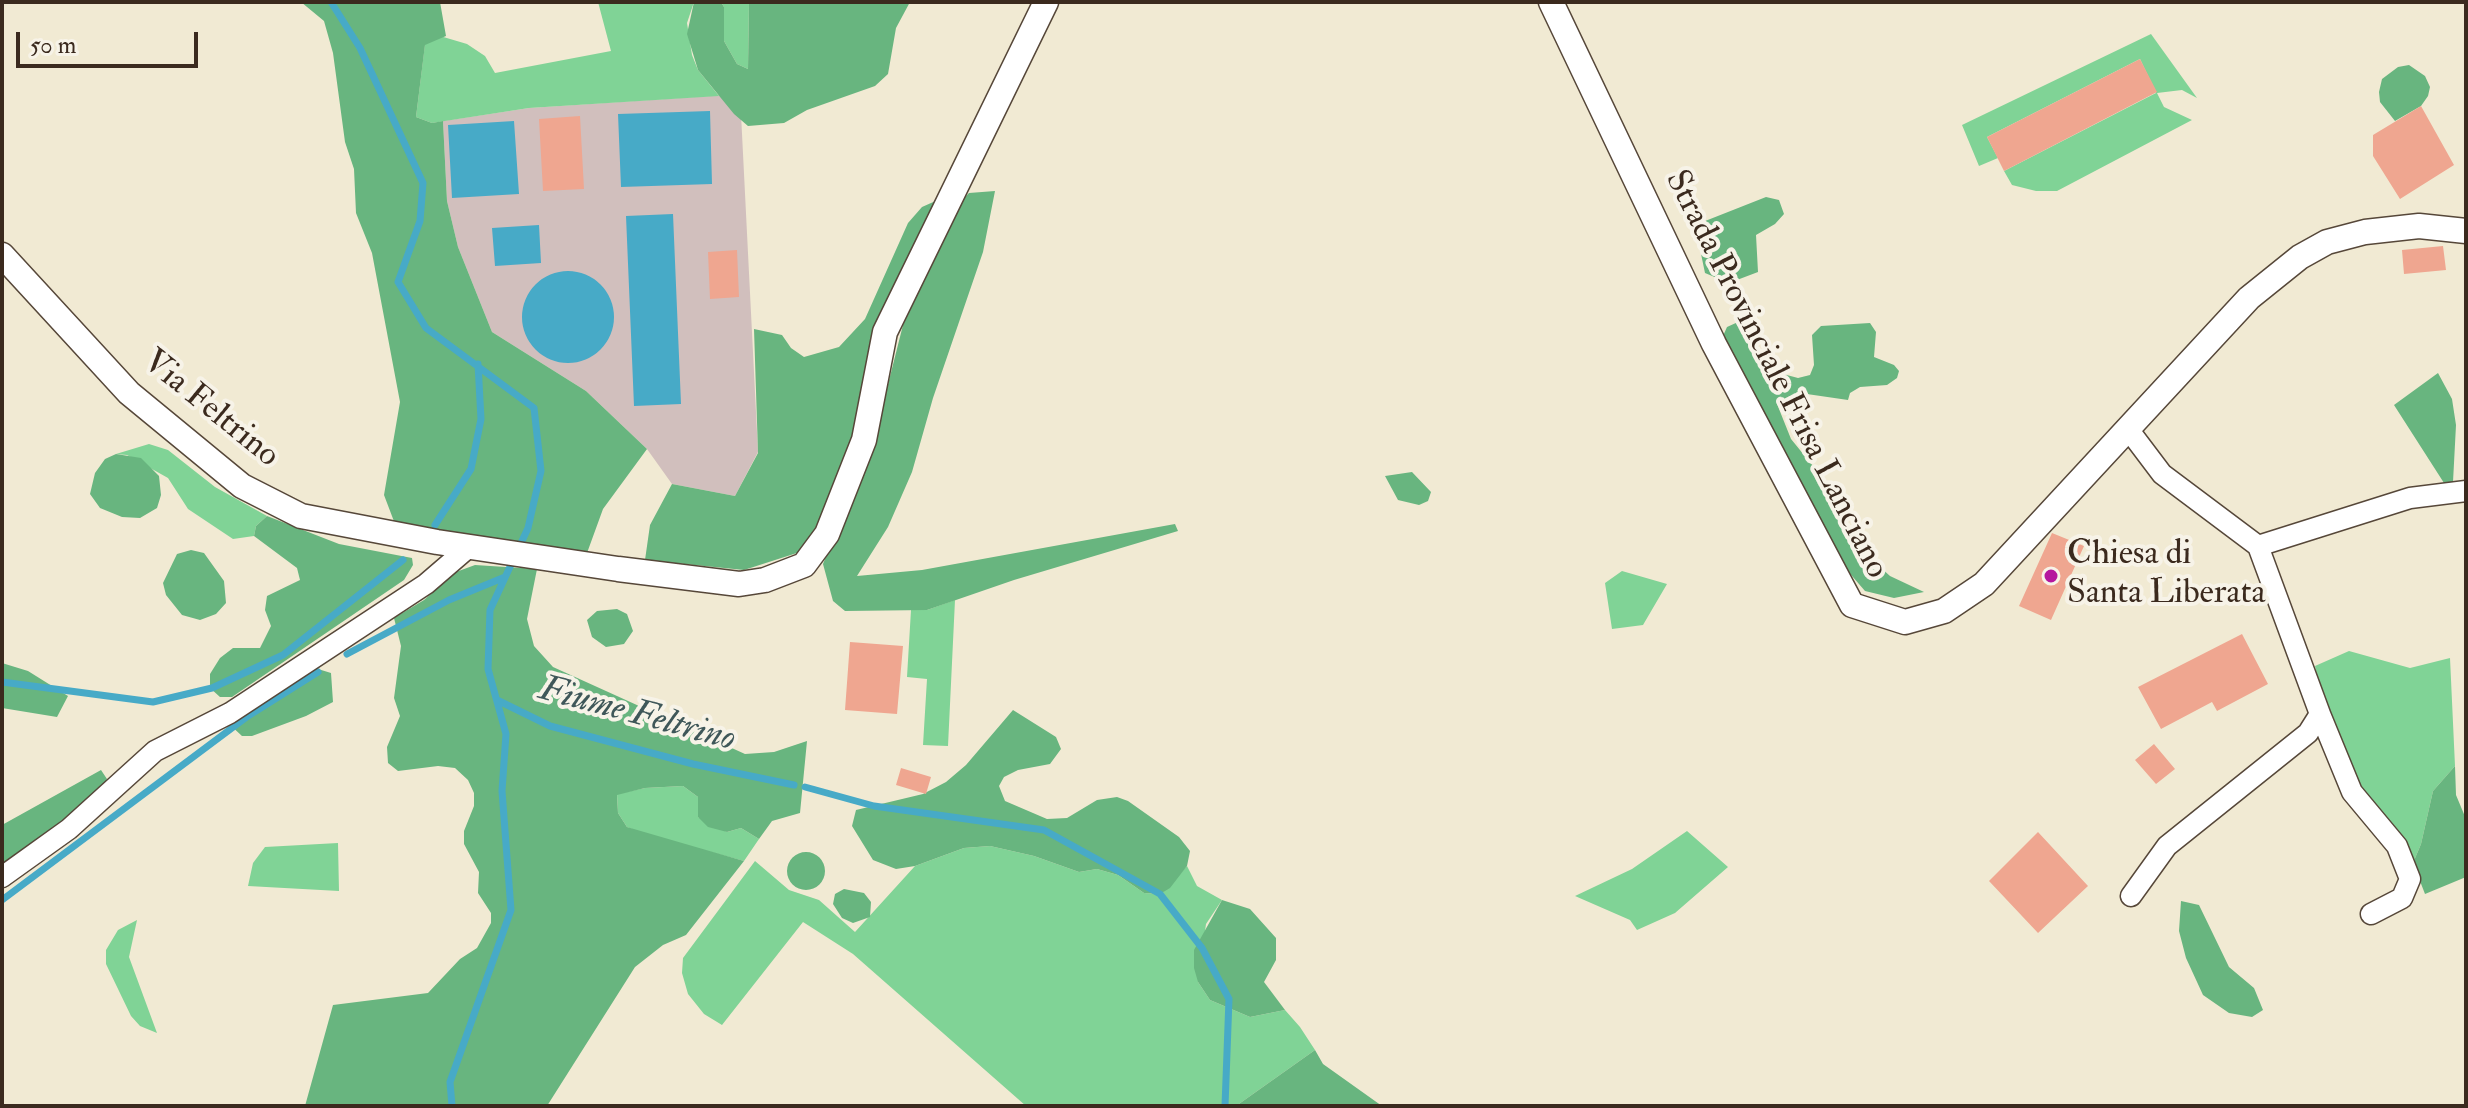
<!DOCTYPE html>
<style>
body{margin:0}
#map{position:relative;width:2468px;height:1108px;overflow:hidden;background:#f1ead3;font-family:"IM FELL Double Pica",serif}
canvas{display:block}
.frame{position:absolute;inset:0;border:4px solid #3b2a1e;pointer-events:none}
.scale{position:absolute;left:16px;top:32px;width:182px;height:36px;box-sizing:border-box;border:4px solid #3b2a1e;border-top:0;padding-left:10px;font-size:24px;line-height:28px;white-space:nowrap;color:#3b2a1e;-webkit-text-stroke:6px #f7f3e8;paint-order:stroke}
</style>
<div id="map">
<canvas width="2468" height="1108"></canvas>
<div class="frame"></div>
<div class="scale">50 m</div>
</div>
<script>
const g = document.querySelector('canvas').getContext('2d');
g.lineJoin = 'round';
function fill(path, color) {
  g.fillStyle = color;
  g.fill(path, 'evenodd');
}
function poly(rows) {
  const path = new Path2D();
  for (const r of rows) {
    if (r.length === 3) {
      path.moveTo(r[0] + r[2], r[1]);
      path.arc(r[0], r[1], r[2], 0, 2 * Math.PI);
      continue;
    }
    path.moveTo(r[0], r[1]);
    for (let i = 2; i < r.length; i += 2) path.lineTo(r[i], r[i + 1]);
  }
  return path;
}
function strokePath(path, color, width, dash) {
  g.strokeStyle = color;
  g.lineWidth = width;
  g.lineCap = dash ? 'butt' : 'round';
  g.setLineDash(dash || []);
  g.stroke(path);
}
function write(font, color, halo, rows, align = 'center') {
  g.font = font + ' "IM FELL Double Pica",serif';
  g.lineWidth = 8;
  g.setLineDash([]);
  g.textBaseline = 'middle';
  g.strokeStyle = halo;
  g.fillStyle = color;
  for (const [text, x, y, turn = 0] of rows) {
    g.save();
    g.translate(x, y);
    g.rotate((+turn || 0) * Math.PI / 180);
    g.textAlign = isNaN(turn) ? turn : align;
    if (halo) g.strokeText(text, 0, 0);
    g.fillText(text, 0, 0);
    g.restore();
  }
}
const industrial = poly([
 [740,94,758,452,735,496,672,484,647,449,586,391,492,332,458,247,447,201,443,121,529,108]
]);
const green = poly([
 [598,2,694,2,687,23,692,55,698,70,719,96,529,108,432,123,416,117,425,44,440,36,467,44,485,56,495,73,611,51],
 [721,2,749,2,748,69,737,64,724,41,724,7],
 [2151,34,2197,98,2182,90,2157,93,2164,107,2192,120,2057,191,2036,191,2012,185,2004,171,2156,93,2140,59,1987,137,1998,158,1979,166,1962,125],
 [149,444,168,450,215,487,267,516,256,526,254,536,233,539,188,509,168,478,127,455,116,454],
 [1622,571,1667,584,1643,625,1612,629,1605,583],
 [955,600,948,746,923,745,927,679,907,677,911,610,927,610],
 [2349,651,2410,668,2450,658,2455,766,2433,791,2421,844,2413,863,2351,781,2326,720,2315,666],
 [683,786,698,797,698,817,727,832,741,828,759,839,744,861,644,834,627,827,618,813,617,794,645,788],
 [1687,831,1728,867,1675,913,1637,930,1630,920,1575,896,1632,869],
 [338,843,339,891,248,886,253,863,265,847],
 [990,846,1034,856,1079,872,1097,869,1118,875,1144,893,1161,894,1187,866,1197,886,1222,900,1206,924,1198,982,1210,1000,1250,1017,1285,1010,1300,1027,1315,1050,1236,1106,1026,1106,853,954,803,922,722,1025,704,1014,688,994,682,973,683,958,755,861,789,890,819,900,855,932,915,866,964,848],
 [137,920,129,957,157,1033,140,1026,131,1016,106,964,106,950,118,930]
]);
const forest = poly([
 [301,2,440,2,446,36,425,45,416,117,432,123,443,121,447,201,458,247,492,332,586,391,647,449,603,509,587,553,395,524,384,495,400,402,372,253,356,213,354,169,345,142,333,53,324,21],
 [694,2,721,2,724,7,724,41,737,64,748,69,749,2,910,2,896,28,888,74,875,86,807,110,784,123,748,126,734,114,698,70,687,34],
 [2409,65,2425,76,2430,87,2428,96,2421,106,2395,121,2380,102,2379,92,2382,79,2398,67],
 [995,191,983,252,933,398,912,472,888,527,857,576,922,570,1175,524,1178,531,1014,580,927,610,845,611,833,601,823,564,877,428,903,325,961,201,969,193],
 [949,195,863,408,827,520,800,552,744,570,645,560,650,525,672,484,735,496,758,453,754,329,782,335,791,348,804,357,839,347,865,319,908,223,922,207],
 [1766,197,1779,200,1784,214,1775,224,1756,235,1758,272,1729,283,1705,273,1695,225],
 [1738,322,1744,326,1765,362,1783,374,1798,378,1810,375,1814,365,1812,335,1821,326,1870,323,1876,332,1874,357,1894,365,1899,371,1897,378,1887,385,1860,387,1850,393,1848,400,1800,393,1777,404,1791,439,1813,466,1868,556,1890,576,1924,592,1894,598,1865,591,1846,569,1723,336,1727,327],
 [2438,373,2452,399,2456,425,2453,482,2444,483,2394,405],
 [116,454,141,458,159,476,161,495,157,508,140,518,122,517,100,508,90,494,95,473,105,459],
 [1412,472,1431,492,1428,501,1419,505,1398,500,1385,476],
 [267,516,339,544,412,558,413,565,404,580,232,697,220,697,210,688,210,674,220,658,233,648,260,648,271,626,265,610,267,596,300,580,297,568,254,536,256,526],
 [191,550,204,553,224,581,226,603,216,614,200,620,182,615,166,595,163,583,177,554],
 [475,565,537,569,527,619,534,646,553,667,745,754,774,752,807,741,800,813,772,821,759,839,741,828,727,832,708,827,698,817,698,797,683,786,645,788,617,795,618,813,627,827,744,861,686,935,663,945,635,967,547,1106,305,1106,333,1005,428,993,460,959,477,948,491,923,491,913,478,893,479,872,464,844,464,831,474,806,474,793,468,780,455,768,438,766,398,771,388,763,387,747,400,716,394,698,401,646,394,618,424,600,456,572],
 [617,609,627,614,633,631,624,644,606,647,592,637,587,620,597,611],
 [2,663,28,671,68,696,57,717,2,708],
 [318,669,331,673,333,702,306,716,252,736,242,736,228,723],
 [1013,710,1056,737,1061,749,1050,764,1018,770,1004,777,999,786,1005,801,1047,819,1067,818,1097,800,1117,797,1128,801,1179,837,1190,851,1187,866,1170,888,1160,894,1144,893,1118,875,1097,869,1079,872,1034,856,990,846,964,848,915,866,896,869,873,860,852,826,856,810,923,794,946,782,966,765],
 [2455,766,2456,795,2466,819,2466,877,2425,894,2413,863,2421,844,2433,791],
 [101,770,107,779,101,791,2,871,2,825],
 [806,871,19],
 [844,889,864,893,871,902,870,917,853,923,842,918,833,904,835,894],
 [1222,900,1250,909,1276,938,1276,960,1264,982,1285,1010,1250,1017,1210,1000,1198,982,1194,968,1194,950],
 [2181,901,2199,905,2229,967,2254,988,2263,1010,2252,1017,2229,1013,2203,995,2186,958,2179,931],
 [1315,1050,1323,1064,1382,1106,1236,1106]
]);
const water = poly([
 [710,111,712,184,621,187,618,114],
 [514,121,519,194,452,198,448,125],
 [673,214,681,404,634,406,626,216],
 [539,225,541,263,495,266,492,228],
 [568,317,46]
]);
const stream = poly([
 [331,2,360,48,423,183,420,221,398,282,426,328,534,408,541,471,528,528,490,610,488,669,506,734,502,791,511,910,450,1082,452,1106],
 [435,525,471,469,481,419,478,364],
 [347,654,449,600,505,577],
 [2,682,153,702,212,688,283,655,403,560],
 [497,700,550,726,693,764,794,785],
 [805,787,874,806,1044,830,1160,894,1202,948,1229,999,1225,1106],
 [2,900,248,716,318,672]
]);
const building = poly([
 [2140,59,2157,92,2004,171,1987,137],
 [2421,106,2454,165,2400,199,2373,156,2373,135],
 [580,116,584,189,543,191,539,119],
 [2443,246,2446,270,2404,274,2402,250],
 [737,250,739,297,710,299,708,252],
 [2052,533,2084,546,2051,620,2019,606],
 [2242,634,2268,684,2217,711,2212,702,2161,729,2138,687],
 [850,642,903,646,897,714,845,710],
 [2154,744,2175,769,2156,784,2135,760],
 [901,768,931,777,926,794,896,785],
 [2038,832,2088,886,2038,933,1989,881]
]);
const minor = poly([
 [2128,429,2162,474,2258,546,2320,714,2308,733,2167,846,2131,896],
 [2258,546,2410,498,2466,491],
 [2320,714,2352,792,2397,846,2410,879,2402,898,2371,914],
 [2,877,69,829,155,751,230,713,426,584,469,547]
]);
const tertiary = poly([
 [1551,2,1714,344,1852,605,1905,622,1944,611,1984,584,2249,298,2300,257,2327,242,2365,232,2419,226,2466,231],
 [2,255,129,393,242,486,301,516,437,542,618,569,739,584,765,580,804,565,827,534,864,440,885,332,1046,2]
]);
const markers = [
 [2051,576,8,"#b5179e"]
];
const streetNames = [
 ["Strada Provinciale Frisa Lanciano",1775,375,63],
 ["Via Feltrino",210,410,39]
];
const poiNames = [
 ["Chiesa di",2067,556],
 ["Santa Liberata",2067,595]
];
const waterNames = [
 ["Fiume Feltrino",637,716,15]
];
fill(industrial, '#d1bfbd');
fill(green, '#80d396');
fill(forest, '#68b57f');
fill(water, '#47aac7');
strokePath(stream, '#47aac7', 7);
fill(building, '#efa690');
strokePath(minor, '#564739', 23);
strokePath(tertiary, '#564739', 27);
strokePath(minor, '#fff', 20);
strokePath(tertiary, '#fff', 24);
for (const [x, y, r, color] of markers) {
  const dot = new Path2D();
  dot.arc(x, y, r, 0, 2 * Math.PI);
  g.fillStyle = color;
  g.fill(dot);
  strokePath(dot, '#f7f3e8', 3);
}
write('34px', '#3b2a1e', '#f7f3e8', streetNames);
write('34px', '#3b2a1e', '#f7f3e8', poiNames, 'left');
write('italic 36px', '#3f5759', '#f7f3e8', waterNames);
</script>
